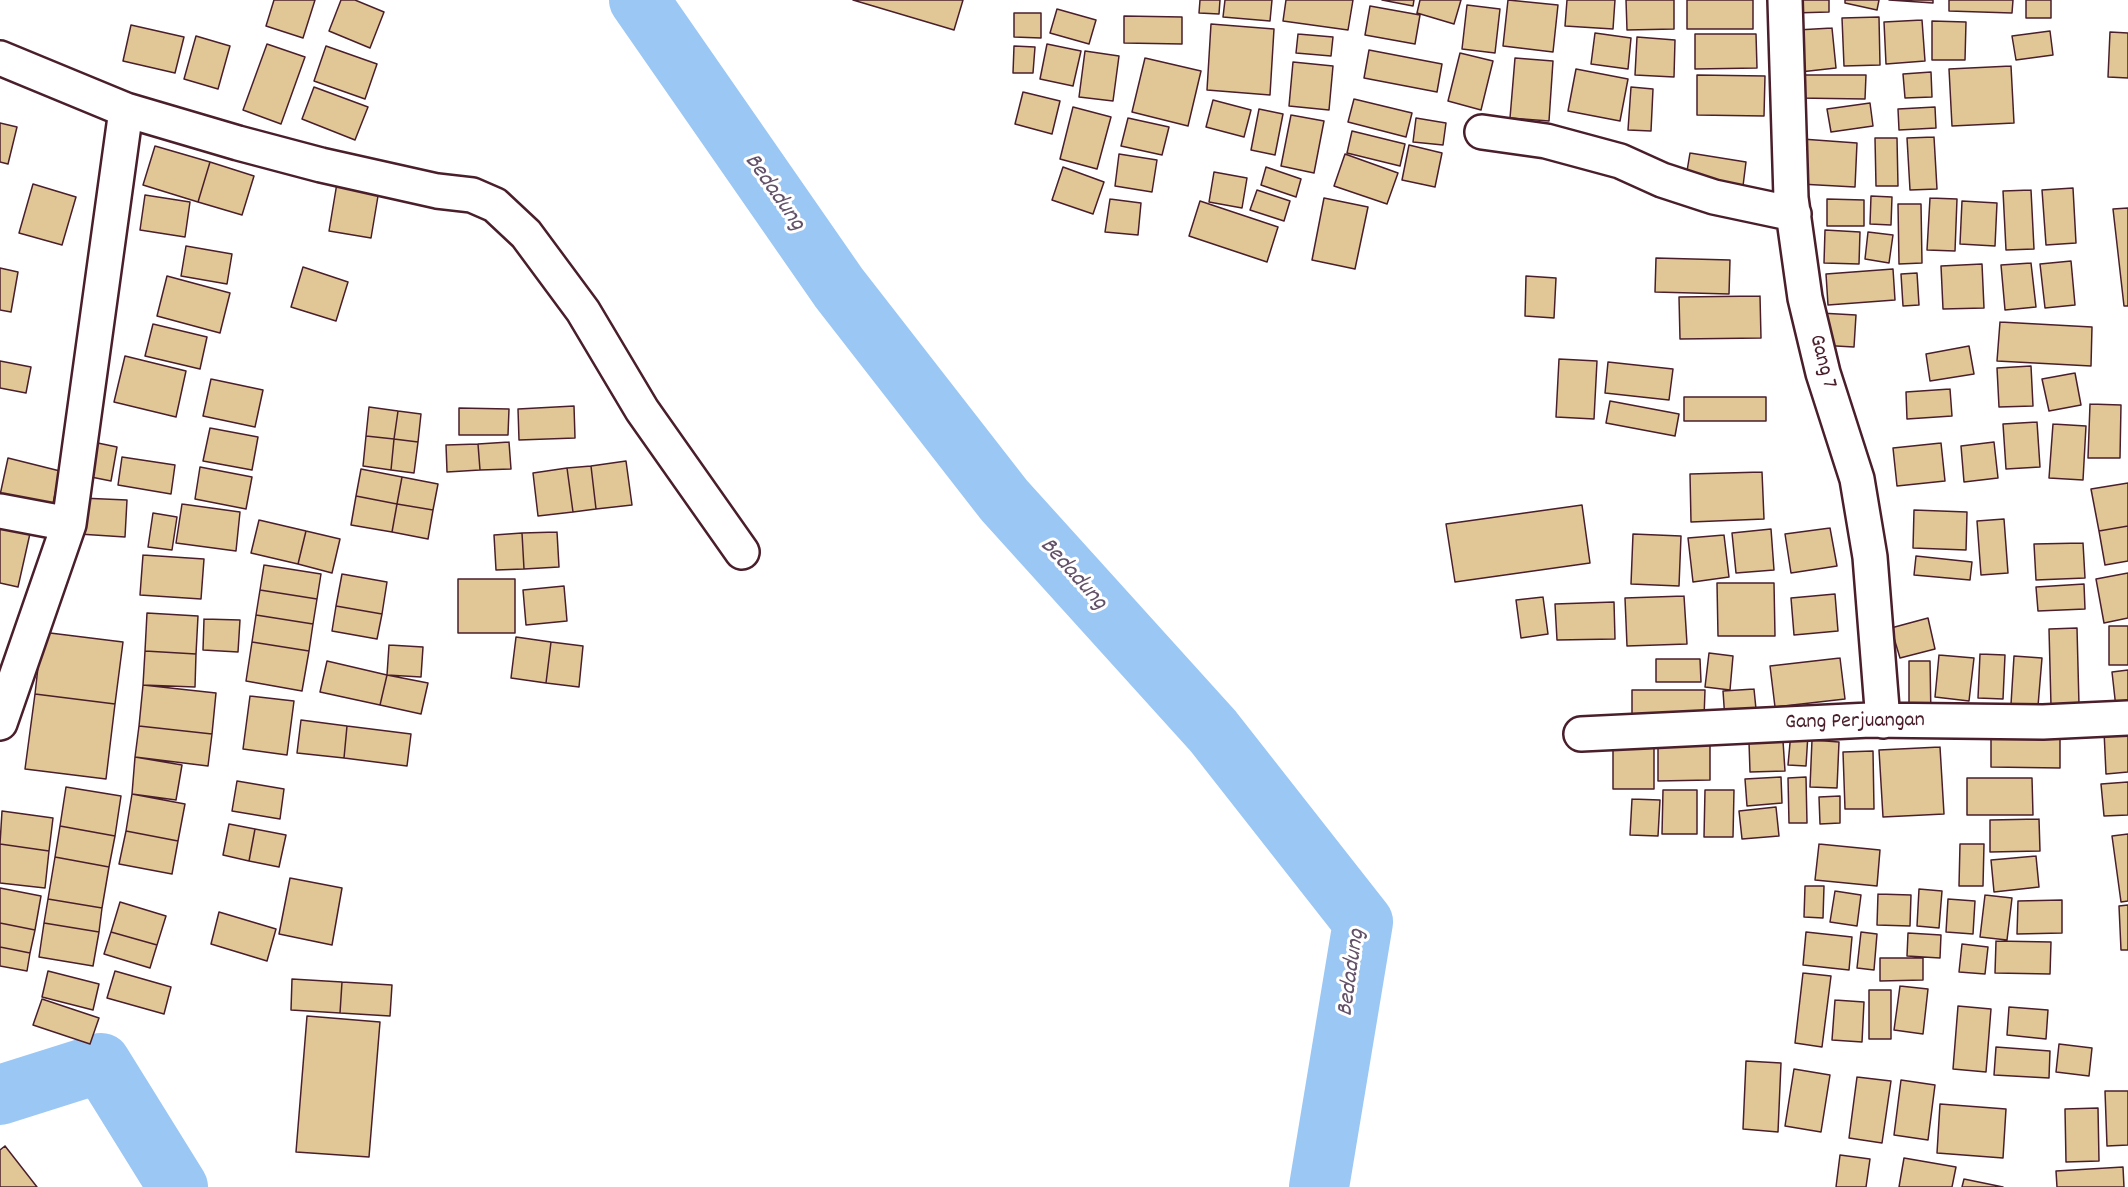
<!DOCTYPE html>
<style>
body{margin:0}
canvas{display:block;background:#fff}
</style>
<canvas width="2128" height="1187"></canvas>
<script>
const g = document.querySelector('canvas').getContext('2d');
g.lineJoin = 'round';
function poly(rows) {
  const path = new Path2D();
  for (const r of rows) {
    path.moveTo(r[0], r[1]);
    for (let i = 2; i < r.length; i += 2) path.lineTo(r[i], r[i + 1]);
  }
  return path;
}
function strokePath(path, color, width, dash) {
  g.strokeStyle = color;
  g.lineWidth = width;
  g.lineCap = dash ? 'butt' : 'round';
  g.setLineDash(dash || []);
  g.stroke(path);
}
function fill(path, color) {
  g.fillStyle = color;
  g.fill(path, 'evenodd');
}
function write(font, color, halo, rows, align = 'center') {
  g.font = font + ' Dekko,sans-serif';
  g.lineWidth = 6;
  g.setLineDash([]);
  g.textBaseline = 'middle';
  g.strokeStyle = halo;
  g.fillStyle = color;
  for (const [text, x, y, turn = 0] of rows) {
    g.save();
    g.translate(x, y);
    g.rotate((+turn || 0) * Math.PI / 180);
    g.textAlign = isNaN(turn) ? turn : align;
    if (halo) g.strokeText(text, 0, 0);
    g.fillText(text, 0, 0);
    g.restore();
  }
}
const river = poly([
 [639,0,839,288,1004,500,1213,731,1363,922,1319,1187],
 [0,1095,101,1063,178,1187]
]);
const building = poly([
 [274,0,315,0,303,38,266,26,274,0],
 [341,0,355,0,384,12,370,48,329,31,341,0],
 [853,0,963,0,954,30,853,0],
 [1200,0,1220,0,1219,14,1199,13,1200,0],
 [1225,0,1272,0,1270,21,1223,17,1225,0],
 [1286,0,1353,0,1348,30,1283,21,1286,0],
 [1382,0,1414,0,1413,6,1382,0],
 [1420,0,1461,0,1454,24,1417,13,1420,0],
 [1508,0,1558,5,1553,52,1503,46,1508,0],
 [1567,0,1615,0,1613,29,1565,26,1567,0],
 [1626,0,1674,0,1674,29,1627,30,1626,0],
 [1687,0,1753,0,1753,29,1687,29,1687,0],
 [1792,0,1829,0,1829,12,1793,13,1792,0],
 [1845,0,1879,0,1877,10,1845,3,1845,0],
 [1889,0,1933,0,1933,3,1889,0],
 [1949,0,2013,0,2012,13,1949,11,1949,0],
 [2026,0,2051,0,2051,18,2026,18,2026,0],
 [1467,5,1500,9,1495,53,1462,49,1467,5],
 [1370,6,1420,15,1415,44,1365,35,1370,6],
 [1057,9,1096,20,1089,44,1050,33,1057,9],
 [1014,13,1041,13,1041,38,1014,37,1014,13],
 [1124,16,1182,17,1182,44,1124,43,1124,16],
 [1879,17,1880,65,1844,66,1842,18,1879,17],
 [1922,20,1925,61,1886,64,1884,22,1922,20],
 [1932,21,1966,22,1965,60,1932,60,1932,21],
 [1211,24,1274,29,1270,95,1207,90,1211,24],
 [131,25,184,37,175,73,123,61,131,25],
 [1832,28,1836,68,1800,72,1797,30,1832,28],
 [2050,31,2053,55,2016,60,2012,36,2050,31],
 [2110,32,2128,33,2128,78,2108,77,2110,32],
 [1595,33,1631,38,1628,69,1591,64,1595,33],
 [1298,34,1333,37,1331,56,1296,53,1298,34],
 [1695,34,1756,34,1757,68,1695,69,1695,34],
 [196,36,230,46,218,89,184,79,196,36],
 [1637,37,1675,40,1674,77,1635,75,1637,37],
 [267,44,305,57,281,124,243,110,267,44],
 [1047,44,1081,51,1073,86,1040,79,1047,44],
 [326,46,377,64,365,99,314,81,326,46],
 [1014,46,1035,47,1033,73,1013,73,1014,46],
 [1369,50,1442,64,1437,92,1364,78,1369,50],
 [1085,51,1119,56,1113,101,1079,97,1085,51],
 [1460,53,1493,61,1481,110,1448,101,1460,53],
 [1145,58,1201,71,1188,126,1132,112,1145,58],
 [1515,58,1553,61,1549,121,1510,118,1515,58],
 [1293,62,1333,66,1329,110,1289,106,1293,62],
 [2011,66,2014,123,1952,126,1949,69,2011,66],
 [1576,69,1628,79,1620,121,1568,111,1576,69],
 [1931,72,1932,97,1905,98,1903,74,1931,72],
 [1697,75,1765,76,1764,116,1697,115,1697,75],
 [1797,75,1866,75,1865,99,1797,98,1797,75],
 [314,87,368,107,355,140,302,119,314,87],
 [1631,87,1653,89,1651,131,1628,130,1631,87],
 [1023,92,1060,101,1052,134,1015,124,1023,92],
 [1354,99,1412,113,1406,137,1348,122,1354,99],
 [1213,100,1251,110,1244,137,1206,127,1213,100],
 [1870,103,1873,126,1831,132,1827,109,1870,103],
 [1073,107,1111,117,1097,169,1060,159,1073,107],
 [1935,107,1936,128,1899,130,1898,109,1935,107],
 [1259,109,1283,114,1275,155,1251,150,1259,109],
 [1291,115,1324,121,1314,173,1281,166,1291,115],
 [1128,118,1169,127,1162,155,1121,146,1128,118],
 [1416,118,1446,123,1443,145,1413,142,1416,118],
 [0,123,17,127,8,164,0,162,0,123],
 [1352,131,1405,144,1400,166,1347,153,1352,131],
 [1934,137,1937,189,1910,190,1907,138,1934,137],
 [1875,138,1897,138,1898,186,1876,186,1875,138],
 [1802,139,1857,143,1855,187,1800,184,1802,139],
 [1409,145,1442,153,1435,187,1402,180,1409,145],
 [155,146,210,162,198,202,143,185,155,146],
 [1690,153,1746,162,1743,186,1686,177,1690,153],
 [1119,154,1157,160,1152,192,1115,186,1119,154],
 [1345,154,1398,173,1387,204,1334,186,1345,154],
 [210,162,254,176,242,215,198,202,210,162],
 [1063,167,1104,182,1093,214,1052,200,1063,167],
 [1266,167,1301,179,1296,197,1261,185,1266,167],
 [1214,172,1247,178,1242,208,1209,202,1214,172],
 [337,183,379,190,371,238,329,231,337,183],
 [33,184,76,197,62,245,19,233,33,184],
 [2073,188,2076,243,2046,245,2042,190,2073,188],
 [1257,190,1290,201,1284,221,1250,210,1257,190],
 [2031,190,2034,249,2006,250,2003,191,2031,190],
 [145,195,190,202,185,237,140,230,145,195],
 [1871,196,1892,197,1891,225,1870,224,1871,196],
 [1324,198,1368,207,1355,269,1312,260,1324,198],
 [1930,198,1957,199,1955,251,1927,250,1930,198],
 [1110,199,1141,203,1138,235,1105,232,1110,199],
 [1827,199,1864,200,1864,226,1827,226,1827,199],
 [1200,201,1278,227,1267,262,1189,236,1200,201],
 [1962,201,1997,203,1995,246,1960,244,1962,201],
 [1898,204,1921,204,1922,263,1899,264,1898,204],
 [2128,208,2128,306,2124,306,2113,209,2128,208],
 [1825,230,1860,232,1859,264,1824,263,1825,230],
 [1868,232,1893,235,1889,263,1865,259,1868,232],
 [186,246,232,254,227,284,181,276,186,246],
 [1656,258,1730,260,1729,294,1655,292,1656,258],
 [2071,261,2075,305,2045,308,2040,264,2071,261],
 [2031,263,2036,307,2005,310,2001,265,2031,263],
 [1982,264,1984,308,1943,309,1941,266,1982,264],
 [303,267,348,282,336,321,291,307,303,267],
 [0,268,18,272,11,312,0,310,0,268],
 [1893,269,1895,300,1828,305,1826,274,1893,269],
 [1917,273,1919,305,1903,306,1901,274,1917,273],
 [167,276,230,293,220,333,157,316,167,276],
 [1526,276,1556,278,1554,318,1525,316,1526,276],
 [1760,296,1761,338,1680,339,1679,297,1760,296],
 [1820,313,1856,315,1854,347,1818,345,1820,313],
 [2000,322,2092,327,2091,366,1997,361,2000,322],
 [153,324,207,337,200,369,145,356,153,324],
 [1969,346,1974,374,1930,381,1926,354,1969,346],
 [125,356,186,371,176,417,114,402,125,356],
 [1559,359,1597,361,1594,419,1556,417,1559,359],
 [0,361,31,367,26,393,0,388,0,361],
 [1608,362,1673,369,1669,400,1605,393,1608,362],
 [2031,366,2033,406,1999,407,1997,368,2031,366],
 [2075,373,2081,405,2049,411,2042,379,2075,373],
 [211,379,263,390,255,427,203,416,211,379],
 [1950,389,1952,416,1907,419,1906,392,1950,389],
 [1684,397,1766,397,1766,421,1684,421,1684,397],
 [1610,401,1679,414,1675,436,1606,423,1610,401],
 [2090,404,2121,405,2120,458,2088,458,2090,404],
 [574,406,575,438,519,440,518,409,574,406],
 [369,407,398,411,394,439,366,436,369,407],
 [459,408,509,409,508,435,459,435,459,408],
 [398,411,421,414,418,442,394,439,398,411],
 [2037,422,2040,467,2006,469,2003,424,2037,422],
 [2053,424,2086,426,2083,480,2049,478,2053,424],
 [210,428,258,437,252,470,203,461,210,428],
 [366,436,394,439,391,470,363,466,366,436],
 [394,439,418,442,414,473,391,470,394,439],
 [93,442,117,447,111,481,86,476,93,442],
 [509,442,511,469,480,470,478,444,509,442],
 [1994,442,1998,478,1964,482,1961,446,1994,442],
 [1941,443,1945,481,1897,486,1893,448,1941,443],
 [478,444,480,470,447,472,446,445,478,444],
 [122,457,175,465,171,494,118,485,122,457],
 [8,458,60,471,52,508,0,495,8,458],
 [626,461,632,505,596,509,591,466,626,461],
 [591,466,596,509,573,512,567,468,591,466],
 [200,467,252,477,246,509,195,499,200,467],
 [567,468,573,512,538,516,533,473,567,468],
 [361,469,402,477,397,504,356,496,361,469],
 [1762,472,1764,519,1691,522,1690,474,1762,472],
 [402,477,438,484,433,510,397,504,402,477],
 [2128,483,2128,526,2099,531,2091,489,2128,483],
 [356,496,397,504,392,532,351,525,356,496],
 [81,498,127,500,125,537,79,534,81,498],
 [182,504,240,512,236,551,176,543,182,504],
 [397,504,433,510,428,539,392,532,397,504],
 [1582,505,1590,563,1455,582,1446,524,1582,505],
 [1914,510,1967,512,1966,550,1913,548,1914,510],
 [153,513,177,517,172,550,148,547,153,513],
 [2004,519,2008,573,1981,575,1977,521,2004,519],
 [259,520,306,531,298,564,251,553,259,520],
 [0,522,31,529,18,587,0,583,0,522],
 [2128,526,2128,561,2105,565,2099,531,2128,526],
 [1830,528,1837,566,1791,573,1785,534,1830,528],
 [1771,529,1774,570,1736,573,1732,533,1771,529],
 [306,531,340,539,332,573,298,564,306,531],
 [557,532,559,567,524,569,522,533,557,532],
 [522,533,524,569,496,570,494,535,522,533],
 [1633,534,1681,536,1679,586,1631,584,1633,534],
 [1724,535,1729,577,1693,582,1688,538,1724,535],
 [2083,543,2085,578,2036,580,2034,544,2083,543],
 [143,555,204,559,201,599,140,595,143,555],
 [1916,556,1972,562,1970,580,1914,575,1916,556],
 [264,565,321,574,317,599,260,590,264,565],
 [2128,573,2128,618,2104,623,2096,579,2128,573],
 [342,574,387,582,382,614,336,606,342,574],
 [458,579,515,579,515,633,458,633,458,579],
 [1717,583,1774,583,1775,636,1718,636,1717,583],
 [2084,584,2085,609,2038,611,2036,587,2084,584],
 [564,586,567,621,526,625,523,590,564,586],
 [260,590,317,599,313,624,256,615,260,590],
 [1835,594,1838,631,1794,635,1791,598,1835,594],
 [1684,596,1687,644,1627,646,1625,598,1684,596],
 [1543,597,1548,634,1521,638,1516,600,1543,597],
 [1614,602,1615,639,1557,640,1555,604,1614,602],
 [336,606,382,614,377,639,332,631,336,606],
 [147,613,198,616,196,654,145,651,147,613],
 [256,615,313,624,309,651,252,642,256,615],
 [1928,618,1935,649,1900,658,1891,628,1928,618],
 [204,619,240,620,238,652,203,650,204,619],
 [2109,626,2128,626,2128,665,2109,665,2109,626],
 [2077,628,2079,705,2051,706,2049,629,2077,628],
 [42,632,123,642,115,704,35,694,42,632],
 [516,637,551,642,546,683,511,678,516,637],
 [252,642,309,651,302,691,246,681,252,642],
 [551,642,583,646,579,687,546,683,551,642],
 [389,645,423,647,421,677,387,675,389,645],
 [145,651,196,654,195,687,143,685,145,651],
 [1709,653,1733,656,1730,690,1705,687,1709,653],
 [1980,654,2005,655,2003,699,1978,698,1980,654],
 [1939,655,1974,658,1969,701,1935,697,1939,655],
 [2014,656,2042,658,2038,706,2011,704,2014,656],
 [1840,658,1845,699,1775,707,1770,666,1840,658],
 [1656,659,1700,659,1701,682,1656,682,1656,659],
 [327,661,387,675,380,705,320,692,327,661],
 [1909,661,1930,661,1931,717,1909,718,1909,661],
 [2128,670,2128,716,2117,717,2112,672,2128,670],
 [387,675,428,683,421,714,380,705,387,675],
 [143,685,216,693,212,734,139,726,143,685],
 [1754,689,1757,719,1725,720,1723,691,1754,689],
 [1632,690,1705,690,1704,718,1632,718,1632,690],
 [35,694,115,704,106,779,25,769,35,694],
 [250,696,294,701,287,755,243,749,250,696],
 [301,720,347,726,344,758,297,753,301,720],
 [139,726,212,734,208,766,135,757,139,726],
 [347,726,411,734,407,766,344,758,347,726],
 [2128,730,2128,772,2106,774,2104,731,2128,730],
 [1791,732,1808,734,1806,766,1788,765,1791,732],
 [1991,732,2060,734,2060,768,1991,767,1991,732],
 [1710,739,1710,780,1658,781,1658,740,1710,739],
 [1812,740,1839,742,1837,788,1810,787,1812,740],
 [1783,741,1785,771,1750,772,1749,742,1783,741],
 [1613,745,1654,745,1654,789,1613,789,1613,745],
 [1940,747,1944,814,1883,817,1879,750,1940,747],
 [1873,751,1874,809,1845,809,1843,752,1873,751],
 [135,757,182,765,176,800,132,794,135,757],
 [1781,777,1782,803,1747,806,1745,779,1781,777],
 [1806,777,1807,823,1789,823,1788,778,1806,777],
 [1967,778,2032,778,2033,815,1967,815,1967,778],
 [237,781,284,789,280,819,232,811,237,781],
 [2128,782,2128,815,2104,816,2101,784,2128,782],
 [66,787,121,796,115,836,60,826,66,787],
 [1663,790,1697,790,1697,834,1662,834,1663,790],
 [1705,790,1734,790,1733,837,1704,837,1705,790],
 [132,794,185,804,178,841,126,831,132,794],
 [1840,796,1840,823,1820,824,1819,797,1840,796],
 [1632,799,1660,800,1658,836,1630,835,1632,799],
 [1776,807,1779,836,1742,839,1739,811,1776,807],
 [2,811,53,818,49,851,0,844,2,811],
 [2039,819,2040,851,1990,852,1990,820,2039,819],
 [229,824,255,829,249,861,223,855,229,824],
 [60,826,115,836,109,867,55,857,60,826],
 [255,829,286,835,279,867,249,861,255,829],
 [126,831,178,841,172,874,119,864,126,831],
 [2128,834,2128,901,2121,902,2112,836,2128,834],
 [0,844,49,851,45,888,0,883,0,844],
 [1819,844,1880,850,1877,886,1815,880,1819,844],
 [1960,844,1984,844,1983,886,1959,886,1960,844],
 [2036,856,2039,887,1994,892,1991,860,2036,856],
 [55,857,109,867,102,908,48,899,55,857],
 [290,878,342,888,332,945,279,934,290,878],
 [1805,886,1824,886,1823,918,1804,917,1805,886],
 [0,888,41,896,35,930,0,923,0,888],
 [1919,889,1942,891,1939,928,1917,926,1919,889],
 [1835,891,1861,895,1857,926,1830,922,1835,891],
 [1878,894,1911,895,1910,926,1877,925,1878,894],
 [1985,895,2012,898,2007,940,1980,937,1985,895],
 [48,899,102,908,99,932,44,923,48,899],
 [1948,899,1975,901,1973,934,1946,932,1948,899],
 [2062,900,2062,933,2017,934,2018,901,2062,900],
 [120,902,166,916,157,945,111,932,120,902],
 [2128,905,2128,950,2121,950,2119,906,2128,905],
 [219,912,276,929,267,961,211,944,219,912],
 [0,923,35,930,30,953,0,947,0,923],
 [44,923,99,932,93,966,39,957,44,923],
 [111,932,157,945,150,968,104,954,111,932],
 [1806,932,1852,937,1849,970,1803,965,1806,932],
 [1861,932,1877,934,1874,970,1857,968,1861,932],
 [1908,933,1941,935,1940,958,1907,956,1908,933],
 [1996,941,2051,942,2050,974,1995,973,1996,941],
 [1962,944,1988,947,1985,974,1959,972,1962,944],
 [0,947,30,953,27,971,0,966,0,947],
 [1880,958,1923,958,1923,980,1880,981,1880,958],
 [48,971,99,984,93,1010,42,997,48,971],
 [115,971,171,987,164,1014,107,998,115,971],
 [1803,973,1831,976,1822,1047,1795,1043,1803,973],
 [292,979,342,982,340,1013,291,1010,292,979],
 [342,982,392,985,390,1016,340,1013,342,982],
 [1900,986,1928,989,1923,1034,1894,1030,1900,986],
 [1869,990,1891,990,1891,1039,1869,1039,1869,990],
 [42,999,99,1018,90,1044,33,1025,42,999],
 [1835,1000,1864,1002,1862,1042,1832,1040,1835,1000],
 [1958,1006,1991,1009,1986,1072,1953,1069,1958,1006],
 [2009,1007,2048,1010,2046,1039,2007,1035,2009,1007],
 [307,1016,380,1022,369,1157,296,1152,307,1016],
 [2059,1044,2092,1048,2089,1076,2056,1072,2059,1044],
 [1996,1047,2050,1051,2049,1078,1994,1075,1996,1047],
 [1746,1061,1781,1063,1778,1132,1743,1129,1746,1061],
 [1794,1069,1830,1075,1821,1132,1785,1126,1794,1069],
 [1857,1077,1891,1081,1882,1143,1849,1138,1857,1077],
 [1901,1080,1935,1085,1928,1140,1894,1135,1901,1080],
 [2105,1091,2128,1091,2128,1145,2107,1146,2105,1091],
 [1940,1104,2006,1109,2003,1158,1937,1153,1940,1104],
 [2098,1108,2099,1161,2066,1162,2065,1109,2098,1108],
 [5,1146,37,1187,0,1187,0,1150,5,1146],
 [1840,1155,1870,1159,1866,1187,1836,1187,1840,1155],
 [1904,1158,1956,1167,1952,1187,1899,1187,1904,1158],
 [2123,1167,2124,1187,2057,1187,2056,1171,2123,1167],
 [1964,1179,2003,1187,1962,1187,1964,1179]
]);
const minor = poly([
 [1785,0,1791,198,1805,298,1823,373,1857,479,1870,557,1883,721],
 [0,58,126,110,238,143,321,165,437,191,472,195,495,205,526,234,583,311,642,410,742,552],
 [1482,132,1546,141,1620,161,1662,180,1714,197,1794,214],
 [0,511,69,524,0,723],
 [69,524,126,110],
 [1581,734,1870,720,2043,722,2128,718]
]);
const streetNames = [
 ["Gang 7",1821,362,75],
 ["Gang Perjuangan",1855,723,-1]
];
const waterNames = [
 ["Bedadung",773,193,55],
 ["Bedadung",1072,575,48],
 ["Bedadung",1353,973,-82]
];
strokePath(river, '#9bc7f5', 60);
fill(building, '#e1c696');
strokePath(building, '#4a1f2b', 1.5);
strokePath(minor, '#4a1f2b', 38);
strokePath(minor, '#fff', 33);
write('22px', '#4a1f2b', '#fff', streetNames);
write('italic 24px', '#625168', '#fff', waterNames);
</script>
